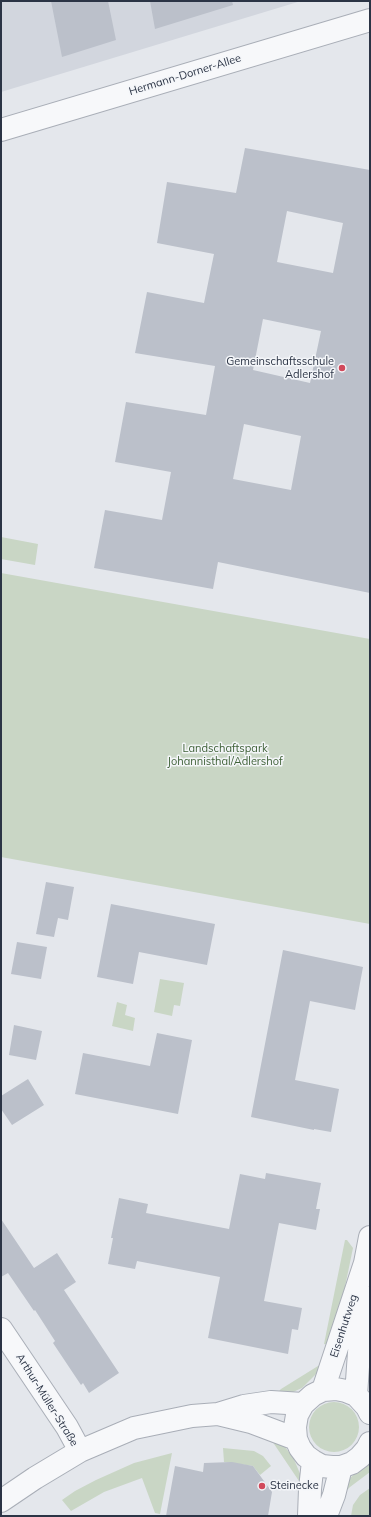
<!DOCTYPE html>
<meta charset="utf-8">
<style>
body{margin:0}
#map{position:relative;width:371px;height:1517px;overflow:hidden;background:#e4e7ec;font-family:Mulish,sans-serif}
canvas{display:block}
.frame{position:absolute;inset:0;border:2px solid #2b3445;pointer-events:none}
</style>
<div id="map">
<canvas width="371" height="1517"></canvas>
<div class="frame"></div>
</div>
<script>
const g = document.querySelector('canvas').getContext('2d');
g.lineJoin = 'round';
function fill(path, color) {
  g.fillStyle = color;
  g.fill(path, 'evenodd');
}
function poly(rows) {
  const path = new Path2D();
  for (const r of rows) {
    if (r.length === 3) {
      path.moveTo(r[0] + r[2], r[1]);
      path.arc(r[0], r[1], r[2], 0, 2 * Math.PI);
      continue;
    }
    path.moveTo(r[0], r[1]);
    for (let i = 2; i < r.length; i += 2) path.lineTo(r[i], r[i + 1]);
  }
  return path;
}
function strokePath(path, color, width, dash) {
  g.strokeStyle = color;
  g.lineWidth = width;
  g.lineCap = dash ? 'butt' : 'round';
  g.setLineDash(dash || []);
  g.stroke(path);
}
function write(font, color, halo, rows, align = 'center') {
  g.font = font + ' Mulish,sans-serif';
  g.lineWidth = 3;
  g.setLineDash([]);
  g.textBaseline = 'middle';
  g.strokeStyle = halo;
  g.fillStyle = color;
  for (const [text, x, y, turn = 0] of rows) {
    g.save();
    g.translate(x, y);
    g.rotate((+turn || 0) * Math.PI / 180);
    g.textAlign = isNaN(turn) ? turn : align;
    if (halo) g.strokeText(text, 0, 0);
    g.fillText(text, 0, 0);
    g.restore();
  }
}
const built = poly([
 [1,1,301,1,1,92]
]);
const green = poly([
 [1,537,38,544,35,565,1,559],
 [1,573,370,639,370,924,1,857],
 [160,979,184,983,180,1006,174,1005,172,1016,154,1012],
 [117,1002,127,1005,125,1015,135,1018,133,1031,112,1026],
 [345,1240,347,1240,353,1248,341,1306,330,1345,324,1344],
 [322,1365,316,1374,302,1388,293,1392,277,1395,278,1392,281,1389,318,1366],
 [334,1427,25],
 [268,1435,281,1442,293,1457,301,1476,301,1484],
 [223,1448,254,1451,263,1456,271,1466,260,1475,253,1466,224,1462],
 [172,1453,160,1514,155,1513,142,1478,104,1492,71,1511,62,1500,75,1491,96,1480,134,1463],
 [370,1461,370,1472,350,1487,344,1493,345,1485,351,1477],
 [370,1488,370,1516,351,1516,353,1505,360,1495]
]);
const building = poly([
 [51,1,108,1,116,40,62,57],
 [150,1,232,1,233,5,155,29],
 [245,148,370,170,370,593,218,562,213,589,94,568,105,510,162,520,171,472,115,462,126,402,206,415,215,366,135,353,147,292,204,303,214,254,157,243,167,182,236,193],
 [287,211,343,223,333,273,277,262],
 [263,319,321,331,310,383,253,370],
 [244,424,301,436,291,490,233,479],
 [46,882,74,887,68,920,58,918,54,937,36,934],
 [111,904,215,924,207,965,139,952,133,984,97,977],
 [17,942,47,947,41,979,11,974],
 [283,950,363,967,355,1010,310,1001,295,1080,339,1089,331,1132,314,1129,314,1130,251,1117],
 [14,1025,42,1031,36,1060,9,1055],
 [157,1033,192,1040,178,1114,75,1094,83,1053,150,1066],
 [28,1079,44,1105,12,1125,1,1109,1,1096],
 [266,1173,321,1183,316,1209,320,1209,316,1230,279,1223,264,1301,302,1308,298,1330,292,1329,288,1354,208,1338,220,1277,137,1261,135,1269,108,1264,113,1238,111,1238,119,1198,148,1204,146,1213,229,1229,240,1174,265,1179],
 [1,1219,34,1268,57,1253,76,1282,64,1290,119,1373,89,1393,83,1383,81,1385,53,1343,55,1341,35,1310,34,1311,8,1273,1,1277],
 [232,1462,253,1466,272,1492,268,1516,166,1516,175,1466,203,1472,204,1463]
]);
const minor = poly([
 [1,130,370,20],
 [1,1329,67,1427,80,1451],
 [323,1390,365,1263,370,1237],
 [356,1395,363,1296],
 [370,1413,367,1407,356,1395,346,1391,336,1389,323,1390,313,1395,303,1404,297,1415,295,1427,296,1439,300,1448,306,1456,313,1461,322,1466,332,1467,341,1467,352,1463,360,1457,367,1449,370,1443],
 [218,1414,251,1422,296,1439],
 [1,1501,35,1478,80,1451,134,1428,192,1416,218,1414,244,1406,271,1402,303,1404],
 [309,1516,310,1489,313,1461],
 [326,1516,334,1495,341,1467]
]);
const markers = [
 [342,368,4,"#d1495b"],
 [262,1486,4,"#d1495b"]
];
const streetNames = [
 ["Hermann-Dorner-Allee",185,75,-17],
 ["Eisenhutweg",344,1326,-72],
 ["Arthur-Müller-Straße",47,1400,58]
];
const poiNames = [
 ["Gemeinschaftsschule",334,362],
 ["Adlershof",334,375],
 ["Steinecke",270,1486,"left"]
];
const parkNames = [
 ["Landschaftspark",225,749],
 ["Johannisthal/Adlershof",225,762]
];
fill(built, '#d2d6de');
fill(green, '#c9d6c5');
fill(building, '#bbc0ca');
strokePath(minor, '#a9aeb7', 24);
strokePath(minor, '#f7f8fa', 22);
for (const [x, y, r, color] of markers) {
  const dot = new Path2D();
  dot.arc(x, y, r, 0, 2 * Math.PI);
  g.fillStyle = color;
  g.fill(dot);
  strokePath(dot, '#f4f6f9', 1.5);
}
write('11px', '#2b3445', '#f4f6f9', streetNames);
write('11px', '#2b3445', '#f4f6f9', poiNames, 'right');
write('11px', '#3f6138', '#f4f6f9', parkNames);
</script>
